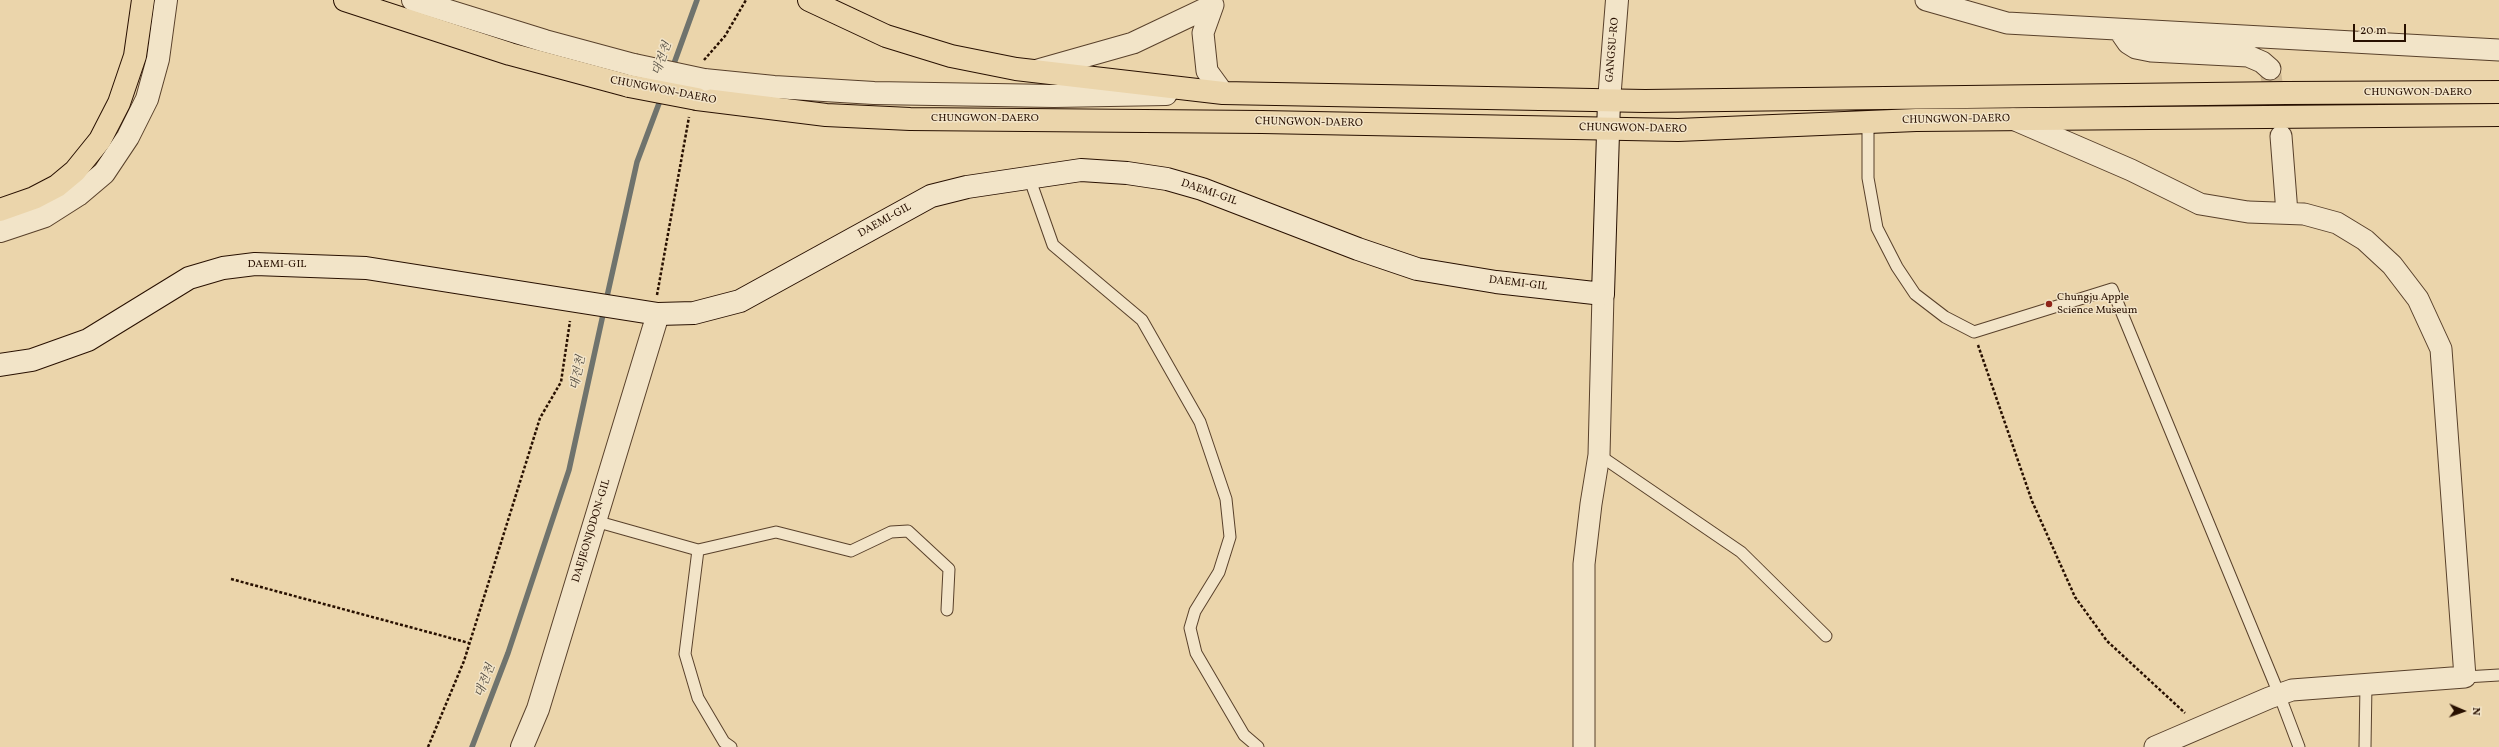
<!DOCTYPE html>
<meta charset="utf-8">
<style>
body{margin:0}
#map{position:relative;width:2499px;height:747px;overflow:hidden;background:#ebd5ab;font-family:Vollkorn,serif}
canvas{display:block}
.north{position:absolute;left:2443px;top:691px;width:40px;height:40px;-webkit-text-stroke:3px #f2e4c8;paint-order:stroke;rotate:92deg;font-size:11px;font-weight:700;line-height:16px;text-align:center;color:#281000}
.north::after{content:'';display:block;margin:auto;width:14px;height:18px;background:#281000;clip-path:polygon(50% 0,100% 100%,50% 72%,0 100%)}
.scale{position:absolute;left:2353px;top:24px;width:53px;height:18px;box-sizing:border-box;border:2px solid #281000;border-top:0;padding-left:5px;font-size:12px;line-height:14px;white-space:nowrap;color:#281000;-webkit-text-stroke:3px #f2e4c8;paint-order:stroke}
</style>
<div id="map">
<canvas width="2499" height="747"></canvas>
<div class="north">N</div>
<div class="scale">20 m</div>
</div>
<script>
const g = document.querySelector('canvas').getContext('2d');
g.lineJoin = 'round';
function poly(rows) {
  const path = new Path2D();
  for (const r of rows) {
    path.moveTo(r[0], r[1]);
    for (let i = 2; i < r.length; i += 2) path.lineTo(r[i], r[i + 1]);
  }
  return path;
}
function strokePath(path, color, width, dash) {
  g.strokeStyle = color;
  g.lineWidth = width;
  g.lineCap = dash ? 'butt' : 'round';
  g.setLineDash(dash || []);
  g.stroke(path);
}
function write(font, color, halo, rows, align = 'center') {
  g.font = font + ' Vollkorn,"Noto Serif KR",serif';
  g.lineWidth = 3;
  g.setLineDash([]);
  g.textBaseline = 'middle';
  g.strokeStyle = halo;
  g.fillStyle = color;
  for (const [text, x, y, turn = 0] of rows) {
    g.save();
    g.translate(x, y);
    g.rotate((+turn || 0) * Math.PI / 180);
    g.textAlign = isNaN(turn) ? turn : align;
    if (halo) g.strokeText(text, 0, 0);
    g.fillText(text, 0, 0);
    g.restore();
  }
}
const stream = poly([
 [672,69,697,0],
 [606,301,637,162,661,98],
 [472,747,508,653,569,470,604,310]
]);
const minorTunnel = poly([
 [2270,69,2280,134]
]);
const path = poly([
 [704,60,725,36,746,0],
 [657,295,689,117],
 [1978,345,2032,501,2075,597,2107,641,2185,713],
 [231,579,469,643],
 [428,747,464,661,540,418,561,382,570,321]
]);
const service = poly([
 [1868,122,1868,178,1877,228,1897,267,1915,294,1945,317,1974,332,2112,289,2279,694,2299,747],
 [1029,177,1053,245,1142,320,1200,422,1226,499,1230,537,1219,572,1195,611,1190,628,1196,653,1244,735,1258,747],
 [1599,455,1741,552,1826,636],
 [595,521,698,550,776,532,851,551,891,532,908,531,949,569,947,610],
 [698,550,685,654,698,698,724,742,731,747],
 [2465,677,2499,675],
 [2365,747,2366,684]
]);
const minor = poly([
 [1926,0,2007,23,2499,50],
 [2119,30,2128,43,2136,48,2151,51,2248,56,2262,62,2270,69],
 [1034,71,1133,43,1213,5,1203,33,1207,71,1223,93],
 [2013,119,2131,170,2200,204,2248,212,2304,214,2337,223,2365,240,2392,265,2418,299,2441,349,2465,677,2292,690,2269,698,2155,747],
 [2281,136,2287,213],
 [1584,747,1584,564,1591,504,1599,455,1603,294]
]);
const tertiary = poly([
 [413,0,545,41,634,65],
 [704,80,774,87,874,93,1054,96,1166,94],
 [1609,101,1617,0],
 [0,231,45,216,78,195,104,173,128,137,147,99,158,59,166,0],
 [522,747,538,709,658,314]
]);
const secondary = poly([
 [0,365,32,360,88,340,189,278,223,268,255,264,366,268,658,314,694,313,740,301,931,196,967,187,1081,170,1127,173,1167,179,1202,189,1358,249,1417,269,1496,282,1603,294,1609,101]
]);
const trunk = poly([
 [345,0,510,54,629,86],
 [809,0,886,36,951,56,1016,69,1223,93,1645,101,2286,93,2499,92],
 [697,99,826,115,910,119,1262,122,1678,130,1916,120,2499,115],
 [0,210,34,198,57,186,75,171,100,140,119,103,135,56,143,0]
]);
const tertiaryBridge = poly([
 [634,65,704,80]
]);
const trunkBridge = poly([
 [629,86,697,99]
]);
const markers = [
 [2049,304,4,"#8f2418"]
];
const streetNames = [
 ["GANGSU-RO",1613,50,-85],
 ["CHUNGWON-DAERO",663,91,11],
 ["CHUNGWON-DAERO",2418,93],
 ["CHUNGWON-DAERO",985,119],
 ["CHUNGWON-DAERO",1956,120,-1],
 ["CHUNGWON-DAERO",1309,123,1],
 ["CHUNGWON-DAERO",1633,129,1],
 ["DAEMI-GIL",1209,193,19],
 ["DAEMI-GIL",885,221,-29],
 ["DAEMI-GIL",277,265],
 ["DAEMI-GIL",1518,284,7],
 ["DAEJEONJODON-GIL",592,531,-73]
];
const poiNames = [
 ["Chungju Apple",2057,298],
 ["Science Museum",2057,311]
];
const waterNames = [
 ["대전천",663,59,-70],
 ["대전천",579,373,-78],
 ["대전천",486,681,-69]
];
strokePath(stream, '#6f736d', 5.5);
strokePath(minorTunnel, '#ceb791', 21, [21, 10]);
strokePath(service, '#59412b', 13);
strokePath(minor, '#59412b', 23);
strokePath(tertiary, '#59412b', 24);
strokePath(secondary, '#281000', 24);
strokePath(trunk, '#281000', 24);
strokePath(path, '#281000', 2.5, [3, 2]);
strokePath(service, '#f2e4c8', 11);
strokePath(minor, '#f2e4c8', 21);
strokePath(tertiary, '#f2e4c8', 22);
strokePath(secondary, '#f2e4c8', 22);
strokePath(trunk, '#ebd5ab', 22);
strokePath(tertiaryBridge, '#59412b', 24, []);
strokePath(trunkBridge, '#281000', 24, []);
strokePath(tertiaryBridge, '#f2e4c8', 22);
strokePath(trunkBridge, '#ebd5ab', 22);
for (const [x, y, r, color] of markers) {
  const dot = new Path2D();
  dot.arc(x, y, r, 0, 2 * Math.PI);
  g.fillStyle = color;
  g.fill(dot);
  strokePath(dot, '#f2e4c8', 1.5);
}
write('11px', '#281000', '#f2e4c8', streetNames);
write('11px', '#281000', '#f2e4c8', poiNames, 'left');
write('italic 12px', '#514a3f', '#f2e4c8', waterNames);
</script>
